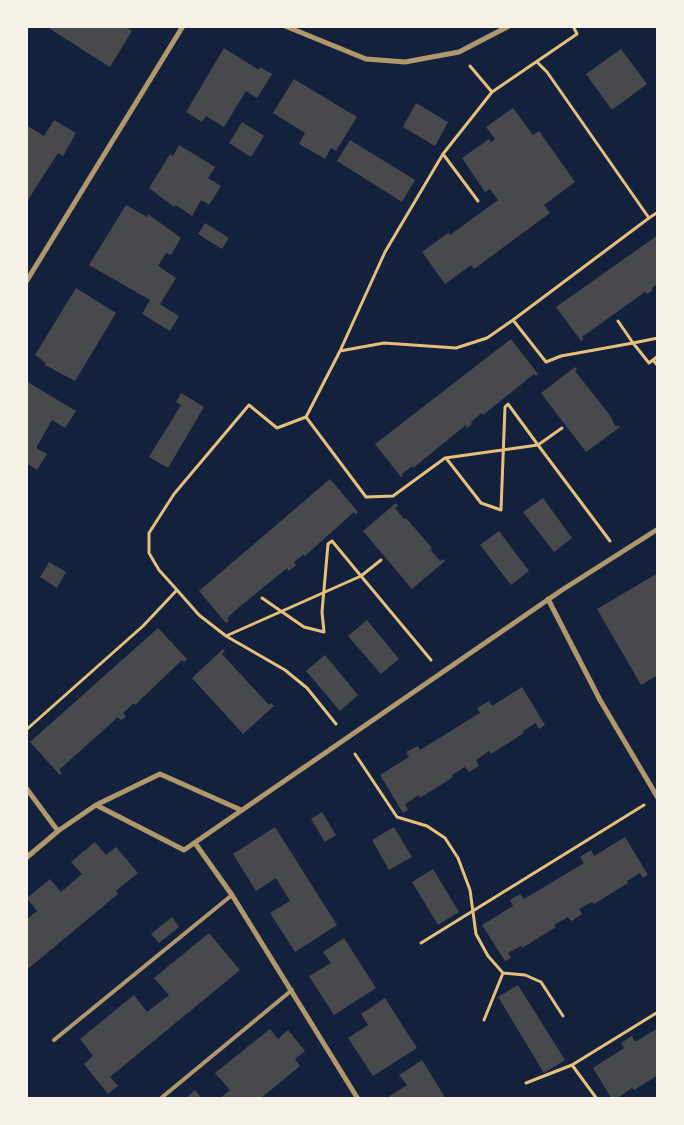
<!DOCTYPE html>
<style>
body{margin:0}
#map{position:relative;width:684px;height:1125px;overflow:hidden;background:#14213d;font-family:Roboto,sans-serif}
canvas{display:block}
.frame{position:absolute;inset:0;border:28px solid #f6f1e7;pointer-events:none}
</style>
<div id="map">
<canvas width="684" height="1125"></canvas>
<div class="frame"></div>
</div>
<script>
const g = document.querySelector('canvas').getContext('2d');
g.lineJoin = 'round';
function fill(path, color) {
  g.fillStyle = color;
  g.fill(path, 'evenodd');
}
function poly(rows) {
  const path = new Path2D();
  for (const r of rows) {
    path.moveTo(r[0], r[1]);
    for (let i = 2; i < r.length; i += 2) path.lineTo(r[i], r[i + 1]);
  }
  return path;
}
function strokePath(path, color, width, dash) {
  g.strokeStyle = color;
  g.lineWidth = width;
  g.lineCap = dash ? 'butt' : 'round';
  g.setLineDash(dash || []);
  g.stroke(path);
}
const building = poly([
 [52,26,124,26,132,31,110,67,50,29],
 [224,48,259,70,260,67,272,74,257,98,246,91,224,127,206,116,202,122,186,112],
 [621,49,647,84,612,110,586,74],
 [294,79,357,117,336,151,331,148,325,159,299,144,305,133,273,113],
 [416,103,448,122,435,146,403,127],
 [513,108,533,135,539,131,575,182,544,205,550,213,474,269,471,265,445,284,422,252,448,233,450,235,498,200,490,189,485,192,462,158,489,139,491,143,495,139,486,127],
 [54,120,76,133,63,156,58,153,26,203,26,125,44,136],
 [242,122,264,136,251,157,229,143],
 [350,140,415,180,402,202,337,161],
 [179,145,215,167,208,178,221,186,209,205,201,200,192,216,176,205,174,207,149,188,170,154,173,156],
 [126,205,147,217,148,214,181,238,171,255,166,253,158,266,176,278,160,304,179,316,170,331,142,314,150,300,89,265],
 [205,223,229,238,222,249,198,234],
 [658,235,658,283,652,288,653,290,647,294,645,292,582,337,584,339,581,341,556,307],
 [76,288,116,313,75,381,45,365,46,363,35,355],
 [511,339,538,374,536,376,534,374,483,415,482,413,471,422,472,424,467,428,466,425,413,468,412,466,402,474,403,476,401,477,375,444],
 [575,367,577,370,575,371,609,414,616,427,618,425,620,427,586,452,541,393],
 [26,381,76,411,65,428,52,420,36,448,47,454,37,470,26,463],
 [181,393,204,407,168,468,149,457,181,405,176,402],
 [330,479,358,512,356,515,354,512,305,556,303,555,294,562,296,565,289,571,287,568,237,609,227,618,229,620,226,623,199,591],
 [543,498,572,538,554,552,523,512],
 [396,503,398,506,395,508,404,519,406,518,432,548,430,549,440,561,443,559,445,561,412,589,363,531],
 [499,531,529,571,511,585,480,545],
 [49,562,66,572,57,588,40,577],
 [658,573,658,675,641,685,597,609],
 [367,620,399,659,381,674,348,636],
 [158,628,187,659,184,662,182,660,135,705,134,703,123,713,126,716,124,718,121,720,118,717,59,770,62,773,60,775,30,742],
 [223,649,225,651,222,654,269,705,271,703,274,706,243,734,192,678],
 [325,655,358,695,340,711,306,671],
 [522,687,545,725,539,729,536,723,523,731,524,733,491,754,489,751,476,760,479,766,469,772,465,767,452,775,453,777,420,798,419,795,405,804,408,810,403,813,380,775,409,757,406,752,418,746,420,750,480,713,477,708,489,701,492,706],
 [322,812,336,835,325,842,311,819],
 [275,827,337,925,295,952,270,913,290,901,276,878,256,891,233,854],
 [394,827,412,857,389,870,372,840],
 [625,837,648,875,643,878,640,873,627,881,628,883,594,904,592,902,579,909,582,914,576,918,571,921,568,917,554,925,556,927,522,948,521,946,508,953,511,958,505,961,482,925,513,906,510,900,520,894,524,899,584,863,580,857,591,850,594,856],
 [95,842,106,855,116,847,138,873,116,891,118,894,29,968,26,964,26,920,37,911,27,898,50,879,61,892,82,874,71,862],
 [433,869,459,912,438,925,412,882],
 [172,917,179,927,159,943,151,934],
 [209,933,240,970,110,1077,118,1086,108,1094,84,1064,93,1056,80,1039,134,995,147,1012,169,995,154,978],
 [344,938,376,988,334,1015,309,976,331,963,323,952],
 [518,985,565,1060,544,1073,498,997],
 [385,998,417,1048,373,1076,348,1038,368,1025,361,1014],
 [658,1028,658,1075,634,1090,632,1088,619,1097,620,1099,612,1099,593,1068,624,1048,621,1043,632,1036,635,1042],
 [270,1029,278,1039,288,1030,305,1051,295,1059,300,1066,260,1099,219,1099,230,1090,215,1073],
 [422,1060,446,1099,385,1099,407,1085,399,1075],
 [195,1090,202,1099,185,1099]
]);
const path = poly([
 [537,62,547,72,649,218,513,320,546,362,561,356,633,343,649,363,658,356],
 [470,66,492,92,443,154,385,252,340,351,306,417,366,497,393,496,445,458,538,445,610,541],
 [492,92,577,34,573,26],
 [443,154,478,201],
 [649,218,658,212],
 [618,321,633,343,658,338],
 [340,351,384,343,456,348,487,338,513,320],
 [653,360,658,366],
 [446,458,481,503,501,510,505,407,508,404,538,445,562,428],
 [177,590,199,615,226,636,361,576,431,660],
 [262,598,304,627,324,632,322,612,328,544,332,541,361,576,381,560],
 [226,636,285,670,307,688,336,724],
 [26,730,143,626,177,590,159,570,149,553,149,533,174,494,249,405,277,428,306,417],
 [355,754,397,817,427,826,445,838,458,858,470,890,476,934,488,956,503,973,525,975,541,982,563,1016],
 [421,943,644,805],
 [484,1020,503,973],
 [572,1065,597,1099],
 [526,1083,572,1065,658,1012]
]);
const service = poly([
 [54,1040,232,895],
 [160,1099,292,990]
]);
const minor = poly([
 [285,26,366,59,405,62,459,52,509,26],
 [26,282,183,26],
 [548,599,600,700,658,798],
 [26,788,58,831],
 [96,805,160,774,241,810],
 [195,843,232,895,358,1099],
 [26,858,58,831,96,805,184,850,562,590,658,529]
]);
fill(building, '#48494c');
strokePath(path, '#e5c07b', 3);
strokePath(service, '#b1986c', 4);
strokePath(minor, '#b1986c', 5);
</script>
